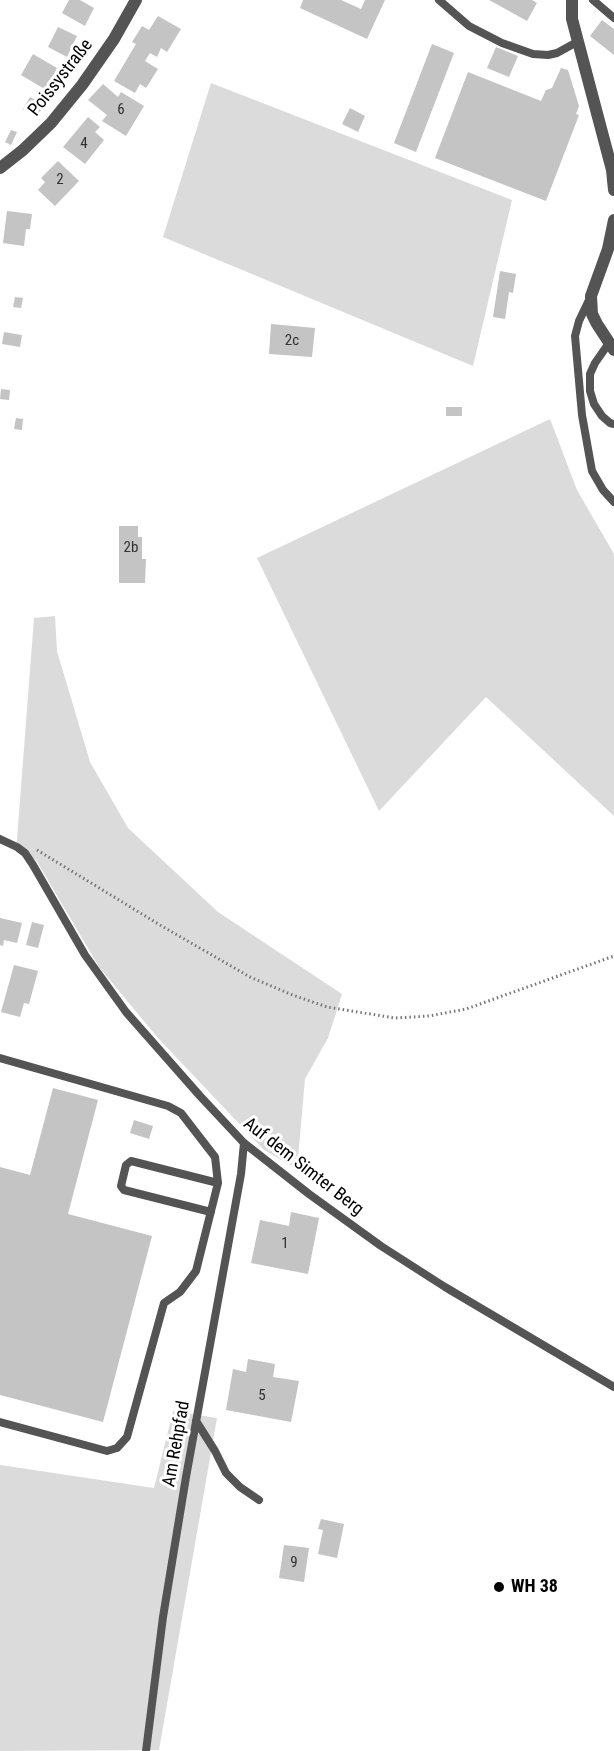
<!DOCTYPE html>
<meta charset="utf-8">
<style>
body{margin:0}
canvas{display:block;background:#fff}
</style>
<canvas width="614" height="1751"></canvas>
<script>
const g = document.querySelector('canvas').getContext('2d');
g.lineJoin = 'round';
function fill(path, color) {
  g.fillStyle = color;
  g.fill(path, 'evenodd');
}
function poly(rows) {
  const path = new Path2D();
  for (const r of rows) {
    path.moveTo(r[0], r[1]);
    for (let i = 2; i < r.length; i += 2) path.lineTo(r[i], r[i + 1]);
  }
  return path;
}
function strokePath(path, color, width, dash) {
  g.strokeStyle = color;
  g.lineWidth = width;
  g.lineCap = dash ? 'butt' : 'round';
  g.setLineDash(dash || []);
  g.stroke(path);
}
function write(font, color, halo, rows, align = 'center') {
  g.font = font + ' "Roboto Condensed",sans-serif';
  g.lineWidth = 6;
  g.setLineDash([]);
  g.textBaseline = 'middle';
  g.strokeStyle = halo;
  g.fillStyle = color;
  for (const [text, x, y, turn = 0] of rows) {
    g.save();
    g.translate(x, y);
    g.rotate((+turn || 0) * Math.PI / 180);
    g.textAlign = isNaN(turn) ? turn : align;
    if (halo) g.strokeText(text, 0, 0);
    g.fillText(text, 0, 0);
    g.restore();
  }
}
const green = poly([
 [211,83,512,200,473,366,163,237],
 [550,419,577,490,614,554,614,816,486,697,379,811,257,558],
 [55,616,57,651,90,762,128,828,218,912,342,994,328,1038,305,1079,297,1169,264,1150,158,1038,99,967,36,860,16,852,34,618],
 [173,1411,217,1418,159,1750,0,1751,0,1465,154,1488]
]);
const building = poly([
 [69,0,80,0,94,8,85,26,62,13],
 [303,0,341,0,361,9,365,0,385,0,367,39,300,8],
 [489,0,532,0,537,3,527,21],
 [158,16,181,29,167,52,161,48,157,57,150,53,145,61,158,69,146,88,140,84,135,93,114,81,136,44,132,42,142,26,149,30],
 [602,20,614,29,614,55,590,36],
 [58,27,77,36,67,57,48,47],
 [432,44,454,53,416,152,394,143],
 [496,47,518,56,509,77,487,68],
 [33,54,57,68,53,76,56,78,48,91,21,75],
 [561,68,568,70,579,106,576,114,579,115,546,201,435,158,468,72,541,101,546,90,552,88],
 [103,84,118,97,121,92,144,106,126,136,102,121,107,115,88,100],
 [30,97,44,105,37,117,23,109],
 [350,108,365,116,358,132,342,124],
 [88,117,100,127,95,132,104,140,85,164,63,147],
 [11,130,17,132,11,145,5,142],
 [58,161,79,181,55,206,38,190,45,182,41,178],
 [7,211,32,214,30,229,26,229,24,246,3,243],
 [500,271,516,274,513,293,509,292,505,319,493,317],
 [15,297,23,298,21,308,13,307],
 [271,324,315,328,312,357,269,354],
 [4,332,22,335,20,347,2,344],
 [1,389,10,390,9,400,0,399],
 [446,407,462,407,462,416,446,416],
 [16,418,23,419,22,430,14,429],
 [119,526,138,526,138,537,142,537,142,559,146,559,145,583,119,583],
 [0,918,22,923,17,943,4,940,3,946,0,945],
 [32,922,44,925,38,948,26,945],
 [14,965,38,971,29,1004,24,1003,20,1017,1,1012],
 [53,1088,98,1100,68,1214,152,1236,103,1422,0,1395,0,1167,30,1175],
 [134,1120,153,1126,149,1139,130,1133],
 [291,1212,319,1218,308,1274,251,1263,260,1220,289,1226],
 [248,1359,275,1364,273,1377,299,1381,291,1422,226,1410,233,1369,246,1372],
 [321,1519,344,1524,337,1558,318,1554,323,1530,318,1529],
 [284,1545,309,1548,304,1582,279,1578]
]);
const path = poly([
 [37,850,160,925,250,977,290,994,327,1007,395,1018,429,1016,466,1009,614,956]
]);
const lane = poly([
 [439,0,469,26,502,43,533,54,548,55,557,53,577,42],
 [593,0,614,18],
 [589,300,579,321,575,336,582,415,592,471,603,490,614,502],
 [609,343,595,363,590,374,590,391,594,404,602,416,610,423,614,424],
 [0,839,17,847,25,853,33,865,85,955,126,1012,200,1096,244,1143,309,1194,381,1246,445,1287,614,1387],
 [0,1058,168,1106,181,1113,215,1157,218,1183,196,1271,180,1292,164,1303,127,1437,117,1448,107,1451,0,1422],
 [211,1212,124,1190,121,1186,126,1165,131,1161,218,1183],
 [196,1421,215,1451,226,1473,240,1487,259,1500],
 [146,1751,163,1617,186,1477,241,1174,244,1143]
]);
const street = poly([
 [572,0,572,19,612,170,614,190],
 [0,168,23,150,51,123,82,85,114,39,136,0],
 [614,220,608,249,591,296,592,314,597,324,614,350]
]);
const markers = [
 [499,1587,6,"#000"]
];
const numberNames = [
 ["6",121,110],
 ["4",84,144],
 ["2",60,180],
 ["2c",292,341],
 ["2b",131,548],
 ["1",285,1244],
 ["5",262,1396],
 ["9",294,1563]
];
const streetNames = [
 ["Poissystraße",61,78,-52],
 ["Auf dem Simter Berg",303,1167,38],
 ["Am Rehpfad",177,1444,-80]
];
const poiNames = [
 ["WH 38",511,1587]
];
fill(green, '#dbdbdb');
fill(building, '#c4c4c4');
strokePath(path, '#767676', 3, [1.5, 3]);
strokePath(lane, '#545454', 8);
strokePath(street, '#545454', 12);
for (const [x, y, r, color] of markers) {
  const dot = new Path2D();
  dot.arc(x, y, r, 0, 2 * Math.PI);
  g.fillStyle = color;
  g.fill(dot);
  strokePath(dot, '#fff', 2);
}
write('15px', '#313131', null, numberNames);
write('18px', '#000', '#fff', streetNames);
write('bold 18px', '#000', '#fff', poiNames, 'left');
</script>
